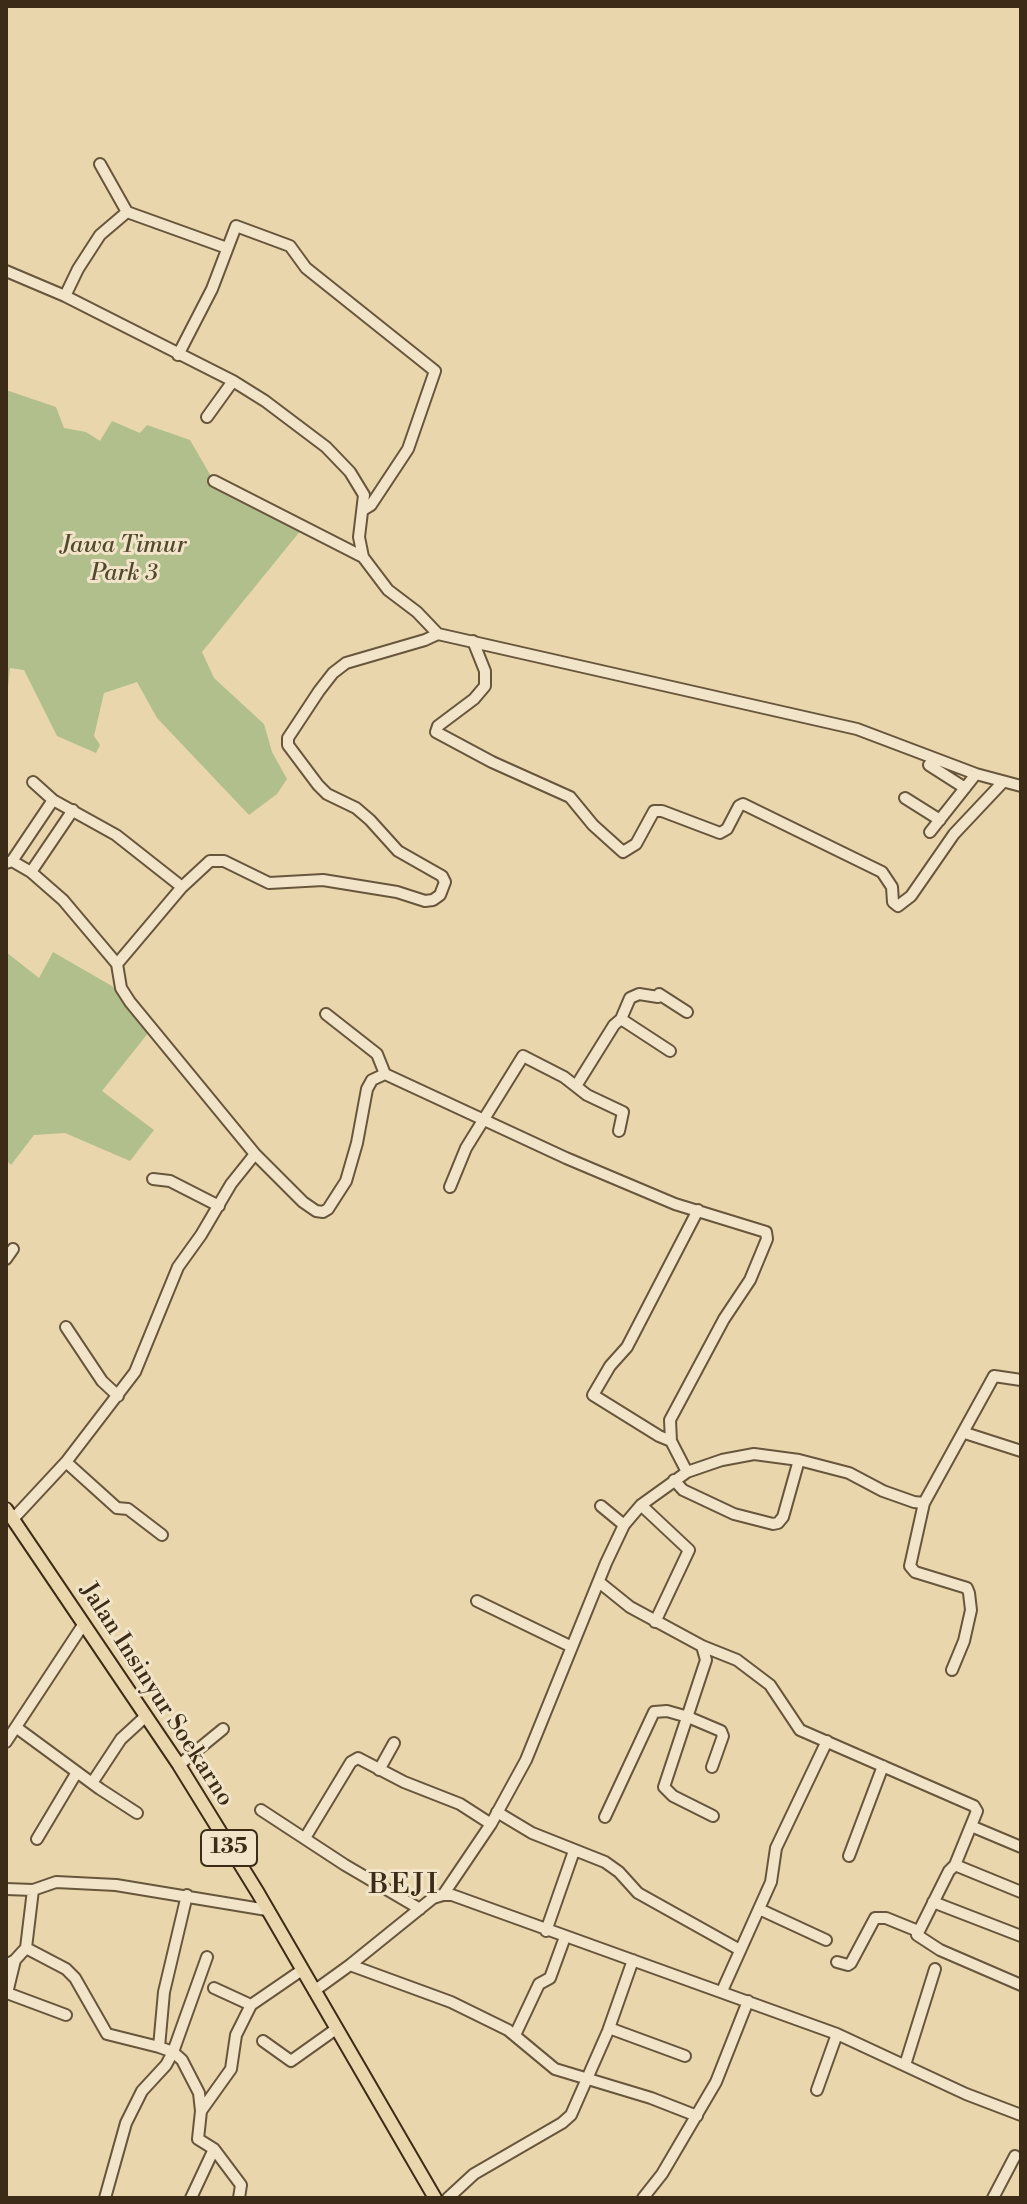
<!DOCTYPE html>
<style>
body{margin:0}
#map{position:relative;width:1027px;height:2204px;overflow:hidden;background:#ead6ac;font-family:"Libre Bodoni",serif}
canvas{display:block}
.frame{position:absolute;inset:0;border:8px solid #3c2b16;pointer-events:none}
</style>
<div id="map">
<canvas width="1027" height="2204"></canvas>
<div class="frame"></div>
</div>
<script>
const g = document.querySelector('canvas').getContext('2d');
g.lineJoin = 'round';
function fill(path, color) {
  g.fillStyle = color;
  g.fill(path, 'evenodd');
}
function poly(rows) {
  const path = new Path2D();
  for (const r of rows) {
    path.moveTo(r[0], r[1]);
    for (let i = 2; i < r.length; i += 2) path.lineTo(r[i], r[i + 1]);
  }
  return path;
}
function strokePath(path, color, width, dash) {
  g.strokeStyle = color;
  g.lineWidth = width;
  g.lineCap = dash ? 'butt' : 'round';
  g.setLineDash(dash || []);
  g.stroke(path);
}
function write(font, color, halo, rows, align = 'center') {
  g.font = font + ' "Libre Bodoni",serif';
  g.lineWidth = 6;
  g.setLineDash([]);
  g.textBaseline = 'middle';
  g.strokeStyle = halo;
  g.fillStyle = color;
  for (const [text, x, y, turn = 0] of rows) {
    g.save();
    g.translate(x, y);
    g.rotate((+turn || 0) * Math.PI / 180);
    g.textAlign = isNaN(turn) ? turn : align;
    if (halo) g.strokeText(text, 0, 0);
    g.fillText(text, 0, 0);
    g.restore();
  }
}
const green = poly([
 [6,390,56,407,64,428,86,432,100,441,112,421,140,433,147,425,190,440,219,490,301,530,202,652,214,678,264,724,272,752,287,779,277,794,249,815,157,718,137,682,104,693,94,736,100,745,96,753,57,736,24,670,10,668,6,706],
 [6,952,39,978,53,952,112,986,149,1032,102,1091,154,1130,130,1161,65,1133,34,1135,11,1165,6,1160]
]);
const minor = poly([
 [100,164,127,212,227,248],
 [6,271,65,296,233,381,265,401,326,447,350,472,364,495,359,537,363,557,388,590,417,612,438,634,857,729,976,774,1021,786],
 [65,296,78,269,100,235,127,212],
 [178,355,212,289,236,226,290,246,306,268,435,371,408,449,371,505,363,510],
 [207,417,233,381],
 [214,481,363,557],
 [473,641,485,671,485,686,474,699,438,726,436,732,492,762,570,797,593,825,623,852,636,844,654,811,662,811,720,833,727,829,739,806,743,804,882,872,892,887,893,902,898,906,911,896,954,834,1003,782],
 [929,765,965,788],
 [33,782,53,800,116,835,182,887],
 [905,798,940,820],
 [930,832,976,774],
 [12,861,53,800],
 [6,863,12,861,31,872,63,900,117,964,121,988,130,1002,255,1154,303,1202,316,1211,323,1212,328,1209,346,1181,357,1143,367,1089,372,1080,385,1074,566,1158,675,1204,766,1232,767,1239,750,1280,724,1319,670,1420,671,1441,687,1472],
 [31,872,73,810],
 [117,964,182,887,210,861,224,861,269,883,323,880,397,892,425,901,433,900,440,895,445,882,442,876,398,851,370,820,356,808,327,794,318,785,288,745,288,738,319,691,333,673,346,663,425,640,438,634],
 [326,1014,377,1054,385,1074],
 [621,1019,670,1051],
 [576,1086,614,1025,621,1019,630,998,639,994,658,997,659,994,687,1012],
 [153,1179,170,1181,219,1206],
 [450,1187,466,1148,523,1056,564,1077,587,1095,623,1112,619,1131],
 [6,1259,13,1249],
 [66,1327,102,1381,118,1396],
 [965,1433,1021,1451],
 [671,1441,659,1436,593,1395,610,1366,627,1347,698,1210],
 [66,1462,117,1508,128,1509,162,1535],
 [674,1480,683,1490,734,1514,773,1524,778,1523,783,1517,799,1460],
 [924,1503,910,1566,915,1572,967,1588,969,1593,971,1610,964,1641,952,1670],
 [641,1505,689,1550,655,1622],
 [601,1506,624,1525],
 [13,1519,66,1462,135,1372,178,1267,201,1235,231,1184,255,1154],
 [599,1582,630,1607,702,1646,706,1660,664,1787,673,1796,713,1816],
 [477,1601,572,1647],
 [702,1646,737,1660,770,1685,800,1730,974,1806,977,1811,955,1865,949,1871,917,1935,940,1950,1021,1985],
 [17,1728,100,1789,137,1813],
 [6,1742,83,1625],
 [179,1765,223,1729],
 [379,1770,394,1743],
 [92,1783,121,1739,146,1716],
 [261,1810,345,1865,420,1909],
 [497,1812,532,1833,605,1862,619,1872,638,1893,740,1950],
 [605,1817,654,1712,667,1711,688,1717,721,1731,723,1736,712,1767],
 [971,1826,1021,1847],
 [305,1838,351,1762,358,1758,404,1782,460,1804,491,1824],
 [37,1839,77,1772],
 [849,1856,883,1766],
 [955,1865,1021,1892],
 [6,1889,33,1890,56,1882,116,1885,267,1910],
 [443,1895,491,1824,526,1760,606,1563,624,1525,641,1505,687,1472,722,1460,754,1454,799,1460,849,1473,883,1491,914,1502,924,1503,994,1376,1021,1380],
 [933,1902,1021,1936],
 [759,1909,826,1940],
 [546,1931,574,1851],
 [26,1948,66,1969,75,1978,107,2034,159,2047,173,2052,182,2060,199,2093,201,2111,198,2139,214,2149,241,2185,239,2198],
 [15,1960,7,1993,66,2015],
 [837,1962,848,1965,851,1963,875,1918,886,1918,918,1931],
 [6,1965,15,1960,26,1948,33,1890],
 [350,1965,451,2002,508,2030,555,2069,651,2098,697,2116],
 [214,1988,251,2005],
 [314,1991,350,1965,433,1898,443,1895,452,1895,837,2034,966,2094,1021,2115],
 [722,1991,771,1882,776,1848,827,1741],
 [609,2028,685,2056],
 [515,2035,539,1984,550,1978,565,1937],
 [263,2041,291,2061,336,2029],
 [159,2047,164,1992,187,1895],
 [905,2065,935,1969],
 [817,2090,837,2034],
 [201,2111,231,2069,236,2035,251,2005,302,1970],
 [105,2198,126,2123,142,2091,166,2065,173,2052,207,1957],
 [191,2198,214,2149],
 [448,2198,474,2174,562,2123,571,2115,608,2031,633,1960],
 [643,2198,662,2174,716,2082,748,2001],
 [993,2198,1015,2156]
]);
const major = poly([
 [6,1509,179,1765,258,1893,435,2198]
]);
const shields = [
 [229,1848,56]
];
const shieldNames = [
 ["135",229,1848]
];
const parkNames = [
 ["Jawa Timur",124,546],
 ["Park 3",124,574]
];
const streetNames = [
 ["Jalan Insinyur Soekarno",156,1695,57]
];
const quarterNames = [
 ["BEJI",404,1886]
];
fill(green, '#b1bf8d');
strokePath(minor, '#68563c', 14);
strokePath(major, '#3c2b16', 16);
strokePath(minor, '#f1e4c9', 10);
strokePath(major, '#ead6ac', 12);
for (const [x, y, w] of shields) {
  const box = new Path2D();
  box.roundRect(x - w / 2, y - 18, w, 36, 6);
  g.fillStyle = '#f1e4c9';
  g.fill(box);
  strokePath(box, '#3c2b16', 2);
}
write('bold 22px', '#3c2b16', null, shieldNames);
write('italic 24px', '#53492e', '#f1e4c9', parkNames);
write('24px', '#3c2b16', '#f1e4c9', streetNames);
g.letterSpacing = '2px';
write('28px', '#3c2b16', '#f1e4c9', quarterNames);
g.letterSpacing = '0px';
</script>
